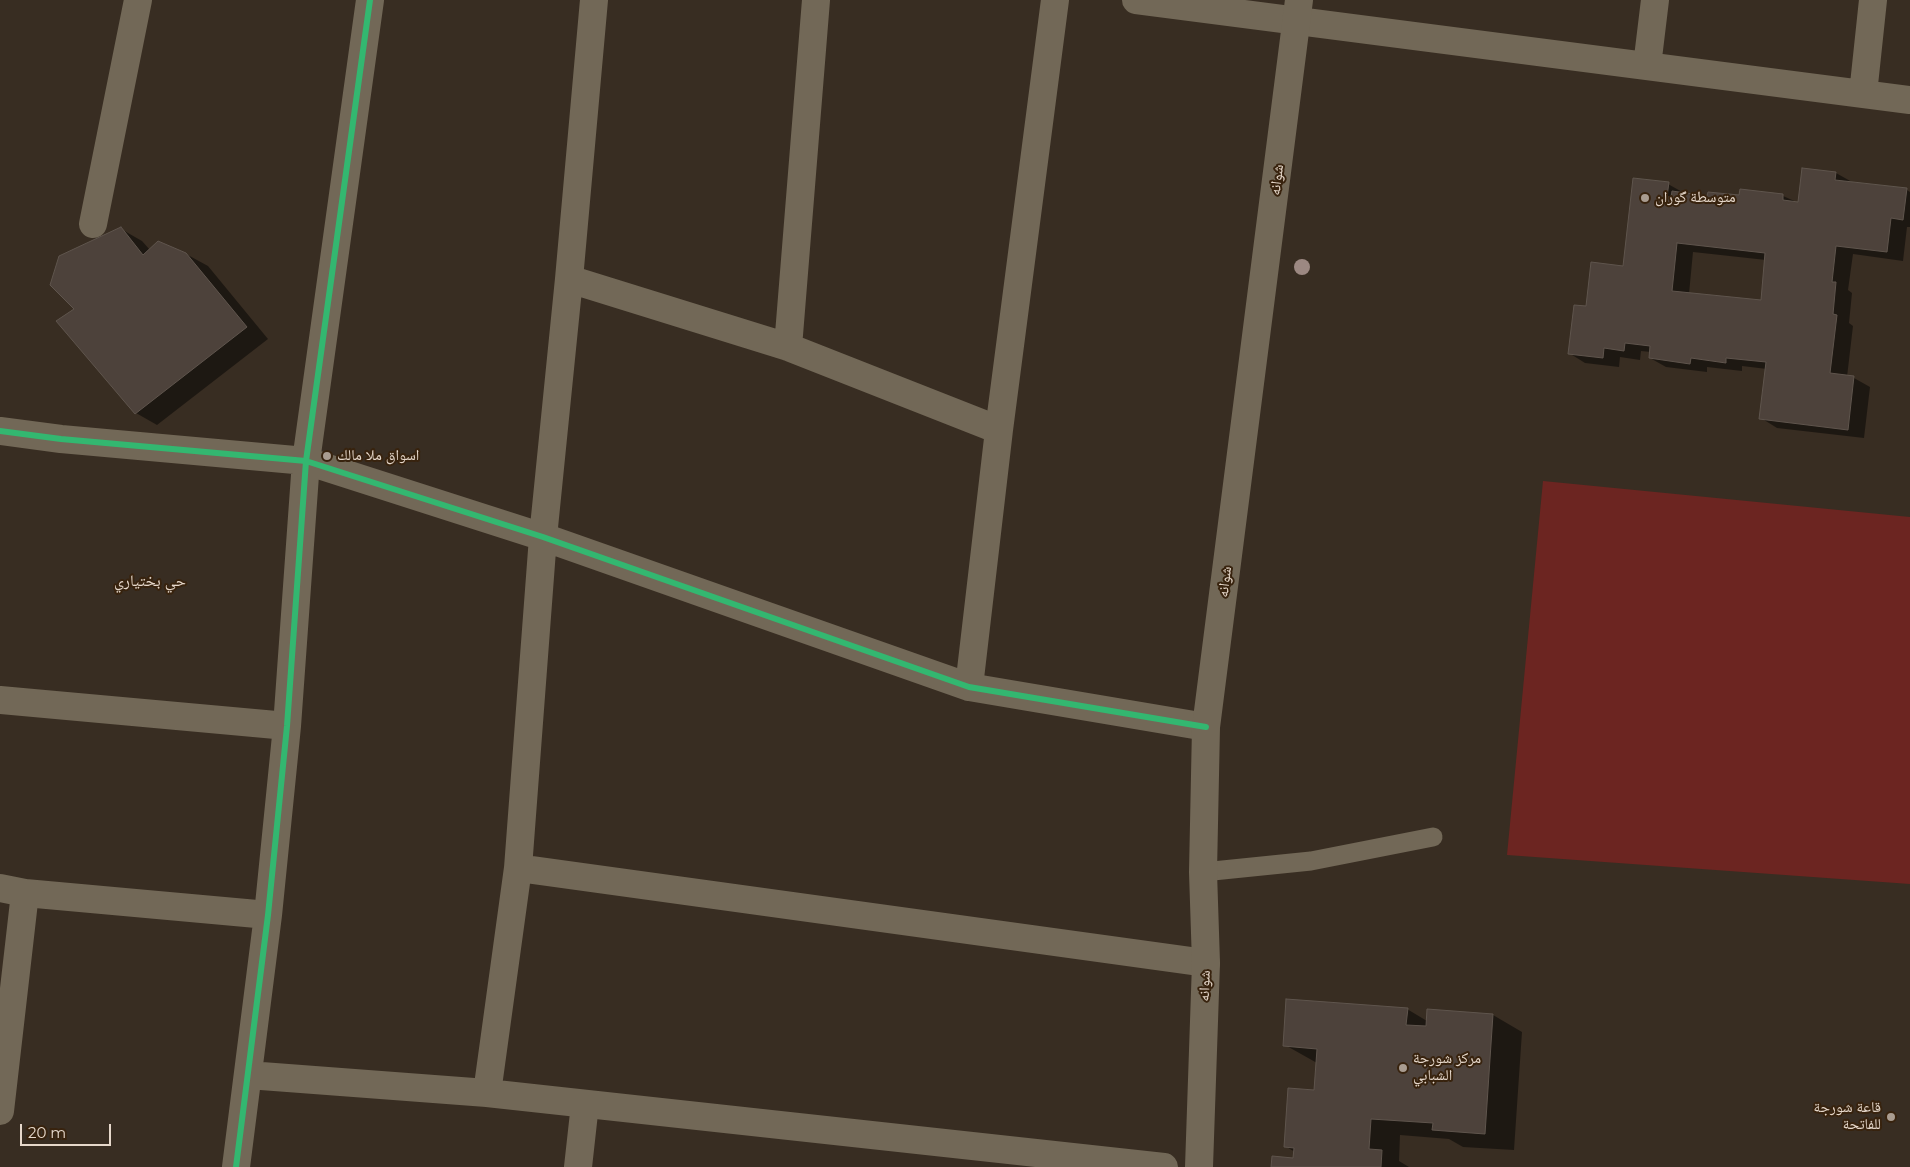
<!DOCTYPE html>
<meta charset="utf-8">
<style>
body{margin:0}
#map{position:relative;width:1910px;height:1167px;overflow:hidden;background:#382d22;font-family:Montserrat,sans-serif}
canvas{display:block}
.scale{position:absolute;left:20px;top:1124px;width:91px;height:22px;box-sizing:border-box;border:2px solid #e6d8cb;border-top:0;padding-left:6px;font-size:15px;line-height:18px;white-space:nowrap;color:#e6d8cb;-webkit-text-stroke:4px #38230e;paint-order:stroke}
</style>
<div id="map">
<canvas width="1910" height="1167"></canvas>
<div class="scale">20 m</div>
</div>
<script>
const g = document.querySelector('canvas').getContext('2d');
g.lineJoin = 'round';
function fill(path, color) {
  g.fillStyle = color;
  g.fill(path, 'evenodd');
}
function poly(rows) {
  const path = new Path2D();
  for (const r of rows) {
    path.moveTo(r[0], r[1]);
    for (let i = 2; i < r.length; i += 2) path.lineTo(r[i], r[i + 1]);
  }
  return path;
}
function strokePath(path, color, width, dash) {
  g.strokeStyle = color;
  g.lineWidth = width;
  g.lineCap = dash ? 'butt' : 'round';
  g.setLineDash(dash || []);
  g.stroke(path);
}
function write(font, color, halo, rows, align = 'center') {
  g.font = font + ' Montserrat,"Noto Naskh Arabic",sans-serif';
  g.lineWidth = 4;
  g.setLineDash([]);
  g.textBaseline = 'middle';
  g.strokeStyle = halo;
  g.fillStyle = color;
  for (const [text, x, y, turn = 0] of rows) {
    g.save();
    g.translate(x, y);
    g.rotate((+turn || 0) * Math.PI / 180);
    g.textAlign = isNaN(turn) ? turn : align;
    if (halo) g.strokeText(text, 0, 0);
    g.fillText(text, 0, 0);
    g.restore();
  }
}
const green = poly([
 [1543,481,1910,517,1910,884,1507,855]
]);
const shadow = poly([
 [1803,169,1836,173,1852,182,1907,190,1910,192,1910,227,1907,227,1903,261,1853,254,1848,290,1852,293,1849,323,1853,326,1847,377,1854,378,1870,387,1864,438,1777,428,1761,418,1767,369,1742,366,1742,371,1707,367,1707,372,1666,367,1650,358,1651,352,1641,351,1640,360,1620,357,1619,367,1585,363,1569,353,1587,308,1624,267,1668,184,1684,193,1708,197,1783,196,1799,203],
 [1693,252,1766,260,1762,301,1689,294],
 [121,229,142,241,150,250,186,254,208,266,268,339,157,425,136,413,76,309],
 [1407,1009,1427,1021,1428,1011,1493,1015,1522,1032,1514,1150,1463,1147,1449,1139,1400,1135,1399,1161,1409,1167,1272,1167,1294,1159,1295,1152,1285,1146,1315,1091,1317,1063,1285,1045]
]);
const building = poly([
 [1802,168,1836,172,1835,180,1907,188,1903,220,1891,218,1887,252,1836,246,1832,282,1836,282,1833,314,1837,315,1830,373,1854,376,1848,430,1759,419,1766,362,1726,358,1726,363,1691,358,1690,364,1649,358,1650,346,1625,343,1624,351,1604,348,1603,358,1568,354,1574,305,1586,306,1591,262,1623,266,1633,178,1669,182,1667,197,1671,197,1672,191,1707,196,1708,192,1739,195,1740,189,1783,194,1783,200,1798,202,1802,168],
 [1677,243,1765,253,1761,300,1672,291,1677,243],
 [121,227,143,255,158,241,186,253,247,327,135,414,56,321,74,309,50,285,59,256,121,227],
 [1286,999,1408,1008,1406,1025,1426,1026,1427,1009,1493,1014,1485,1134,1432,1130,1433,1123,1371,1119,1369,1149,1382,1150,1381,1167,1271,1167,1272,1156,1293,1158,1294,1148,1284,1147,1288,1088,1314,1090,1317,1049,1283,1046,1286,999]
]);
const service = poly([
 [1203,872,1311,861,1433,837]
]);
const minor = poly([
 [1136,0,1910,100],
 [1647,66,1655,0],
 [1863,94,1873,0],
 [93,224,138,0],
 [569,279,788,347,999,430],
 [788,347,816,0],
 [0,431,61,439,306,461,543,537,969,687,1206,727],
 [969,687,999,430,1055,0],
 [0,700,287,726],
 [518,868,1206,963],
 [0,888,25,893,268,915],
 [248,1075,487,1093,1164,1167],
 [487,1093,518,868,543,537,569,279,594,0],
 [0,1111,25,893],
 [236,1167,268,915,287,726,306,461,370,0],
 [578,1167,585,1104]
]);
const tertiary = poly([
 [1199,1167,1206,963,1203,872,1206,727,1299,0]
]);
const cycleway = poly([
 [0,431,61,439,306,461,543,537,969,687,1206,727],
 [236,1167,268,915,287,726,306,461,370,0]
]);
const trees = [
 [1302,267]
];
const markers = [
 [1645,198,5,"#a99c90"],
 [327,456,5,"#a99c90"],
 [1403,1068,5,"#a99c90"],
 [1891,1117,5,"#a99c90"]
];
const streetNames = [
 ["شوانە",1277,180,-83],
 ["شوانە",1225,582,-83],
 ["شوانە",1205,986,-88]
];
const poiNames = [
 ["متوسطة گوران",1655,198],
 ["اسواق ملا مالك",337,456],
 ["مركز شورجة",1413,1059],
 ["الشبابي",1413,1076],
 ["قاعة شورجة",1881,1108,"right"],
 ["للفاتحة",1881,1125,"right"]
];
const neighbourhoodNames = [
 ["حي بختياري",150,581]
];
fill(green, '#6c2521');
fill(shadow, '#0007');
fill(building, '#4d423b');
strokePath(building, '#5f554d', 1);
strokePath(service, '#726857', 19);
strokePath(minor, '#726857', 28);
strokePath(tertiary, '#726857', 28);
strokePath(cycleway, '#33b770', 6);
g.fillStyle = '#9c8882';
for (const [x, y] of trees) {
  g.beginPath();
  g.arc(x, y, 8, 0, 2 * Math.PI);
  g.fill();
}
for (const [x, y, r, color] of markers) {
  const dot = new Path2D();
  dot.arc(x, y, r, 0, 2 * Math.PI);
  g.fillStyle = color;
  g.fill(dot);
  strokePath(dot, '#38230e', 2);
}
write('15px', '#e6d8cb', '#38230e', streetNames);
write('15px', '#e6d8cb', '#38230e', poiNames, 'left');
write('16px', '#e6d8cb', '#38230e', neighbourhoodNames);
</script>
